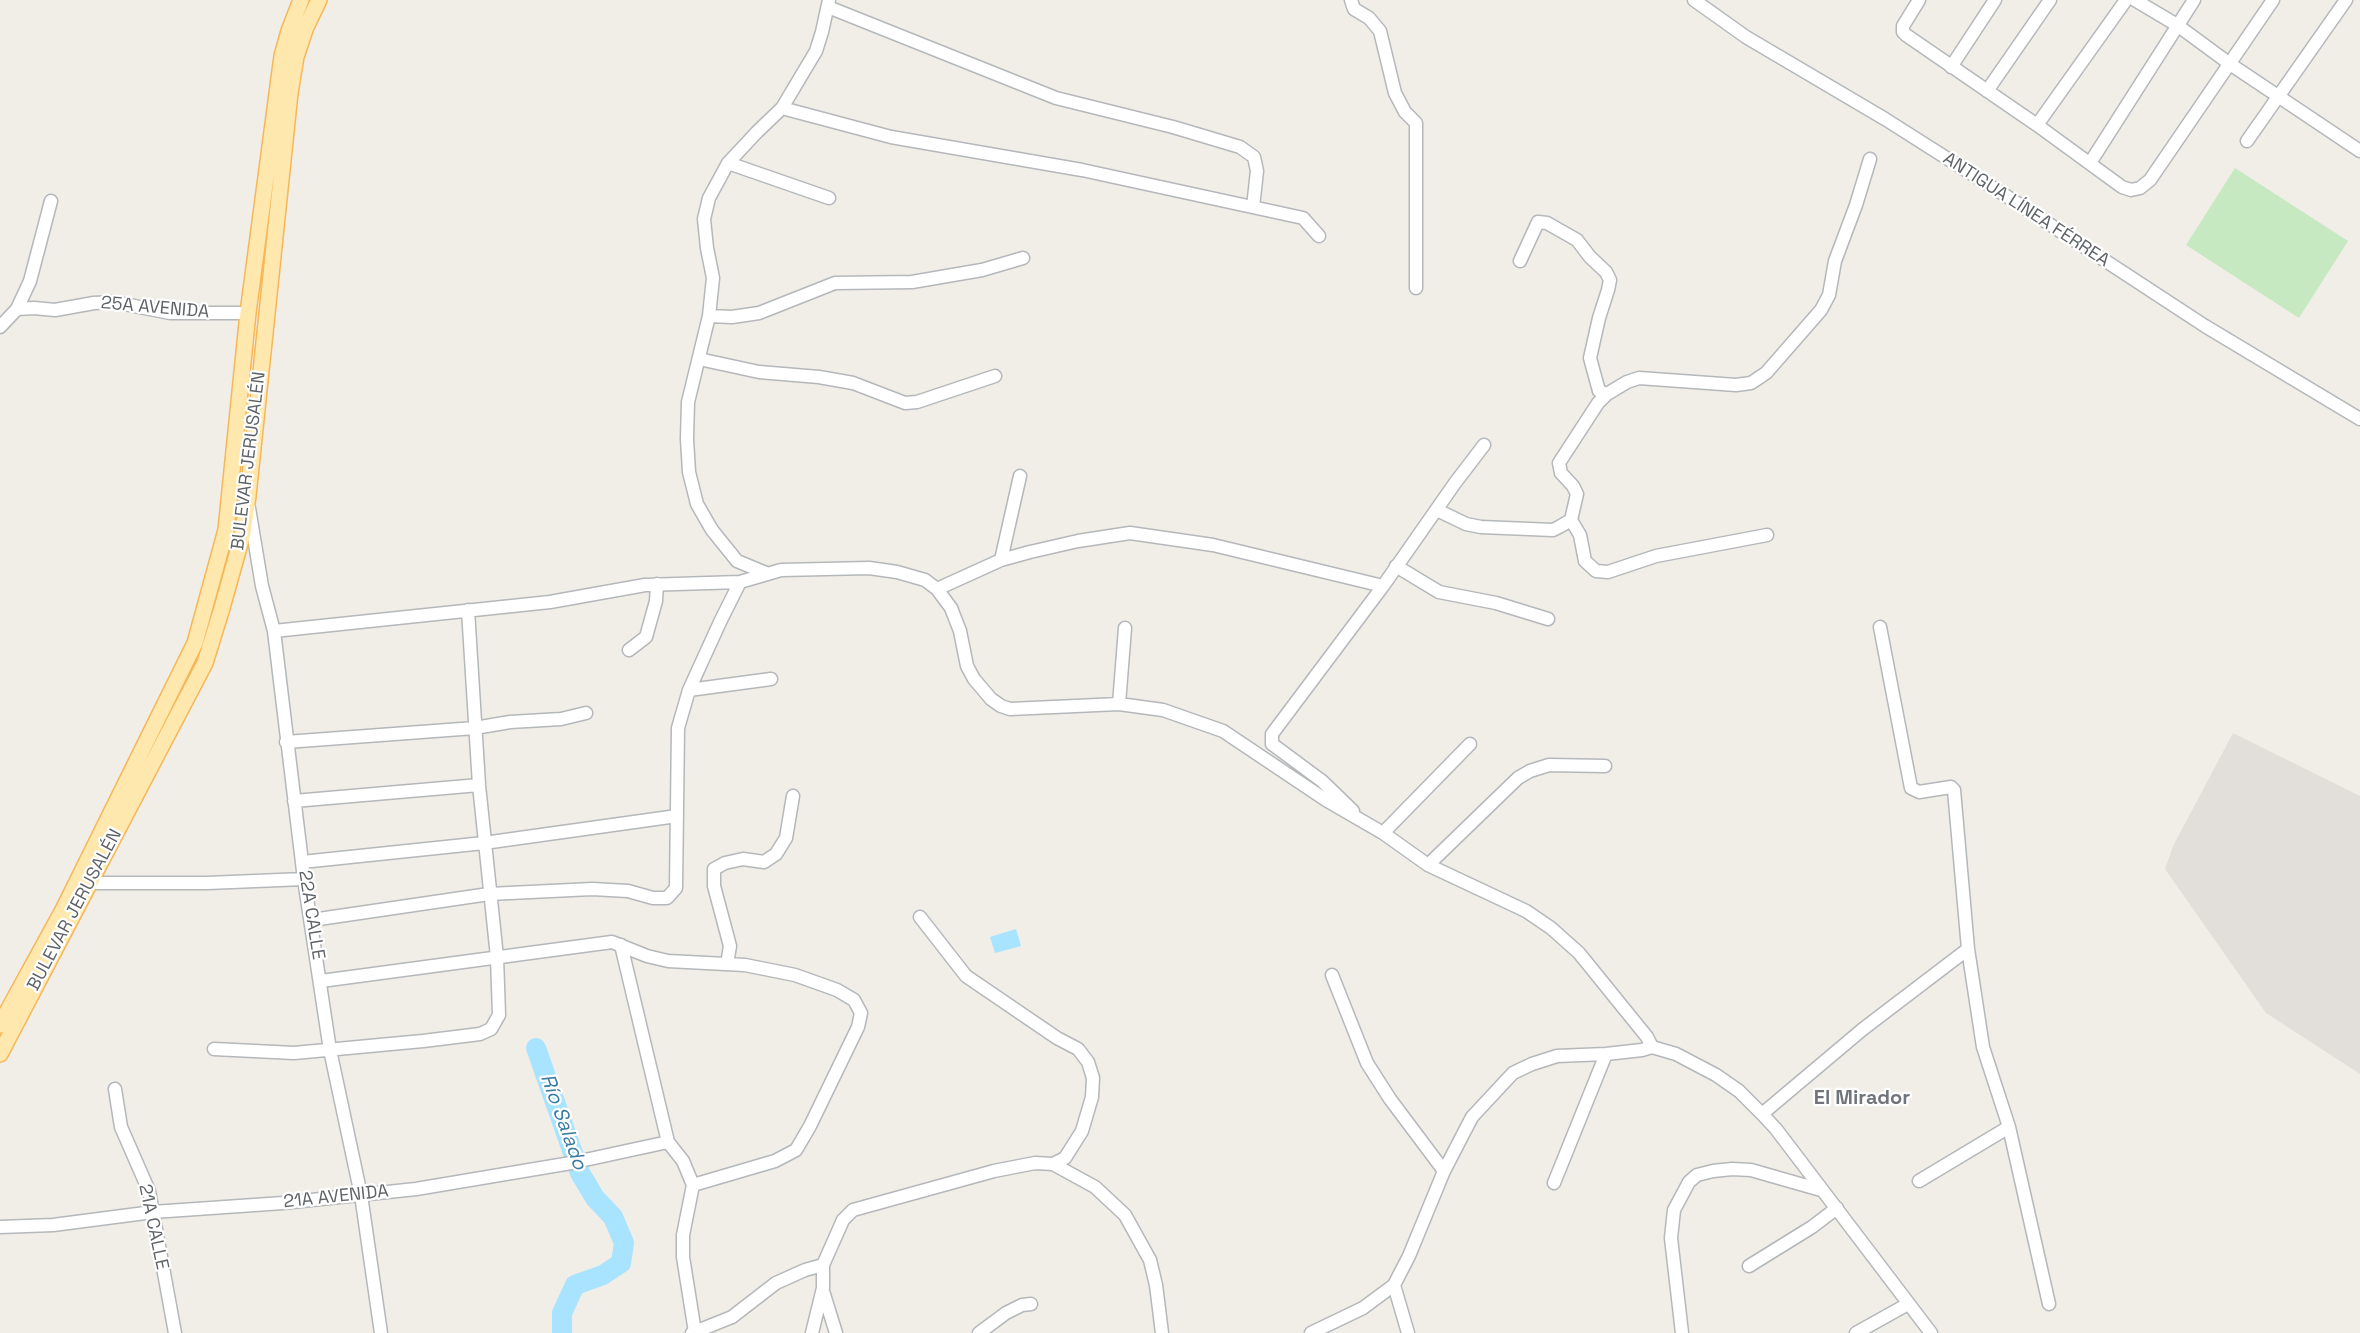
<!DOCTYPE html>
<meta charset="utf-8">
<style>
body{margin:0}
canvas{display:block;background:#f1ede7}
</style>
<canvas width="2360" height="1333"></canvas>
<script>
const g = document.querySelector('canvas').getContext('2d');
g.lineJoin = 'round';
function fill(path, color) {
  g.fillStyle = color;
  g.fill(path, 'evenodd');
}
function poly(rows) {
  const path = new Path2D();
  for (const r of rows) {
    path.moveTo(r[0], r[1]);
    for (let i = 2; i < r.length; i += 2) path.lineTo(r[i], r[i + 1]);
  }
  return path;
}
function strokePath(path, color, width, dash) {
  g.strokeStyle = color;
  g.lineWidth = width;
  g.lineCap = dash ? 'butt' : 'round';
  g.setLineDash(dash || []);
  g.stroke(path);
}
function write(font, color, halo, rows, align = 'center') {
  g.font = font + ' "Space Grotesk",sans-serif';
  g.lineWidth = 4.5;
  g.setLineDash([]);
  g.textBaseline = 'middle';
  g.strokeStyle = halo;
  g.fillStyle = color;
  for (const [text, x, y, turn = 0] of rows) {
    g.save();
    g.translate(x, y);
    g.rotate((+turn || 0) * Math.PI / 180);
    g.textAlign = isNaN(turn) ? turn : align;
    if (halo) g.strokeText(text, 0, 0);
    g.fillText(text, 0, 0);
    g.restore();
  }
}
const industrial = poly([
 [2233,733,2360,796,2360,1074,2266,1013,2165,869,2173,846]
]);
const green = poly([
 [2235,168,2348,241,2299,318,2186,245]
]);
const water = poly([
 [1016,929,1021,946,995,953,990,937]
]);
const river = poly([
 [536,1048,580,1173,595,1198,613,1217,624,1243,621,1263,603,1275,575,1285,562,1313,562,1333]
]);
const minor = poly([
 [1351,0,1354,9,1369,18,1380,31,1395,93,1405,112,1416,123,1416,288],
 [1694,0,1746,37,1885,119,2011,199,2205,326,2360,419],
 [1919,0,1903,26,1903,32,1906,35,2037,125,2122,187,2131,190,2140,188,2150,180,2273,0],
 [2135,0,2177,25,2230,64,2360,151],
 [828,7,1056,98,1173,127,1240,147,1254,157,1257,171,1253,207],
 [1951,67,1995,0],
 [1987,91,2050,0],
 [782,108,891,137,1082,170,1303,218,1319,236],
 [2037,125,2126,0],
 [2247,141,2346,0],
 [728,163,829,198],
 [2090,163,2194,0],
 [1520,261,1538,222,1547,223,1577,240,1590,257,1606,272,1610,280,1608,290,1599,318,1590,358,1599,391,1607,394],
 [17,309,30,281,51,201],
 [709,316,732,317,759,313,835,283,912,282,982,270,1023,258],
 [0,327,17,309,34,308,55,310,94,303,114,302,170,313,248,313],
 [699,359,759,372,819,377,853,383,905,403,917,402,995,376],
 [249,508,262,586,274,631,304,879,330,1050,361,1195,381,1333],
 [1437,510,1466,524,1481,527,1553,530,1559,527,1571,520,1577,494,1573,486,1561,473,1559,463,1598,403,1607,394,1627,382,1639,378,1736,385,1751,383,1766,373,1821,310,1829,295,1835,261,1856,205,1870,159],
 [1571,520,1580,535,1585,561,1596,571,1608,572,1656,556,1767,535],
 [1001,560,1020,476],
 [1396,566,1439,592,1496,603,1548,619],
 [766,573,737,561,712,530,697,504,689,472,687,439,688,402,709,316,713,278,707,248,704,219,709,198,728,163,757,132,782,108,816,51,822,32,829,0],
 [937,589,1001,560,1030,552,1078,541,1130,533,1213,545,1383,586],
 [1880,627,1911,788,1919,792,1951,787,1954,790,1968,949,1983,1047,2009,1127,2049,1304],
 [274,631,550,602,645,585,740,582,781,570,869,568,897,572,925,580,937,589,951,608,960,631,967,666,974,679,991,699,1001,706,1010,709,1119,704,1163,710,1223,731,1326,800,1383,833,1428,865,1526,911,1551,928,1579,953,1647,1037,1652,1047],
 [629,650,646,637,656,601,657,584],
 [689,690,771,679],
 [1119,704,1125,628],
 [286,742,475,728,510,722,561,719,586,713],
 [294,801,479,785],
 [1353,811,1322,781,1272,744,1272,734,1383,586,1455,483,1484,445],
 [1383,833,1470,744],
 [302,862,484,843,677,816],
 [1428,865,1518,778,1530,771,1549,765,1605,766],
 [89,883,207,883,304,879],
 [920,917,966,976,1057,1038,1078,1049,1088,1062,1093,1078,1092,1097,1082,1131,1065,1158,1053,1164],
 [312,920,489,894,592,889,628,891,653,898,667,898,676,888,678,728,689,690,720,622,740,582],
 [621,945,668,1142,683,1161,693,1185,683,1235,683,1257,695,1332],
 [727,964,730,946,714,886,714,869,725,863,743,859,764,862,776,854,786,838,793,796],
 [1332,975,1367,1063,1390,1099,1444,1171],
 [321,981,612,942,647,956,668,961,745,965,795,975,837,990,854,1000,861,1013,858,1027,810,1126,796,1150,775,1161,693,1185],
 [214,1049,294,1053,423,1041,480,1034,491,1029,499,1015,497,957,479,785,468,610],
 [115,1089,121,1127,149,1191,175,1333],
 [1762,1114,1863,1029,1968,949],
 [1919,1181,2009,1127],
 [1554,1183,1606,1054],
 [0,1227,53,1225,153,1212,283,1203,416,1189,571,1163,668,1142],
 [1749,1266,1812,1227,1837,1208],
 [1394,1285,1408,1333],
 [823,1291,836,1333],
 [692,1333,732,1317,776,1283,805,1270,823,1265],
 [812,1333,823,1288,823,1265,843,1220,853,1210,994,1171,1035,1163,1053,1164,1095,1187,1125,1215,1150,1260,1156,1285,1162,1333],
 [979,1333,1006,1313,1022,1305,1031,1304],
 [1311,1333,1363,1308,1394,1285,1409,1256,1444,1171,1472,1117,1513,1073,1532,1064,1557,1056,1606,1054,1642,1050,1652,1047,1676,1054,1716,1075,1739,1091,1762,1114,1776,1129,1931,1333],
 [1682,1333,1671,1238,1674,1210,1689,1182,1697,1175,1713,1171,1732,1169,1751,1170,1821,1190],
 [1856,1333,1908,1304]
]);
const major = poly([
 [0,1025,64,908,195,643,226,530,248,313,282,56,289,31,301,0],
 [0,1054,205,663,222,608,243,533,248,496,290,93,296,57,306,27,319,0]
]);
const streetNames = [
 ["ANTIGUA LÍNEA FÉRREA",2026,210,33],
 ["25A AVENIDA",155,308,5],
 ["BULEVAR JERUSALÉN",249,461,-83],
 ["BULEVAR JERUSALÉN",75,910,-62],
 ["22A CALLE",311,915,81],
 ["21A AVENIDA",336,1197,-6],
 ["21A CALLE",153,1227,78]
];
const neighbourhoodNames = [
 ["El Mirador",1862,1099]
];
const waterNames = [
 ["Río Salado",563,1122,70]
];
fill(industrial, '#e2dfdb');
fill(green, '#c7e9c2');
fill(water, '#a8e4ff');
strokePath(river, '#a8e4ff', 20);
strokePath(minor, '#b4b8bb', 15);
strokePath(major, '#f7b759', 18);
strokePath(minor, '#fff', 12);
strokePath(major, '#ffe8ad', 15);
write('18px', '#5e6367', '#fff', streetNames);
write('bold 20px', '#6f757a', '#fff', neighbourhoodNames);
write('italic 20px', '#3a7ba4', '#fff', waterNames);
</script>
